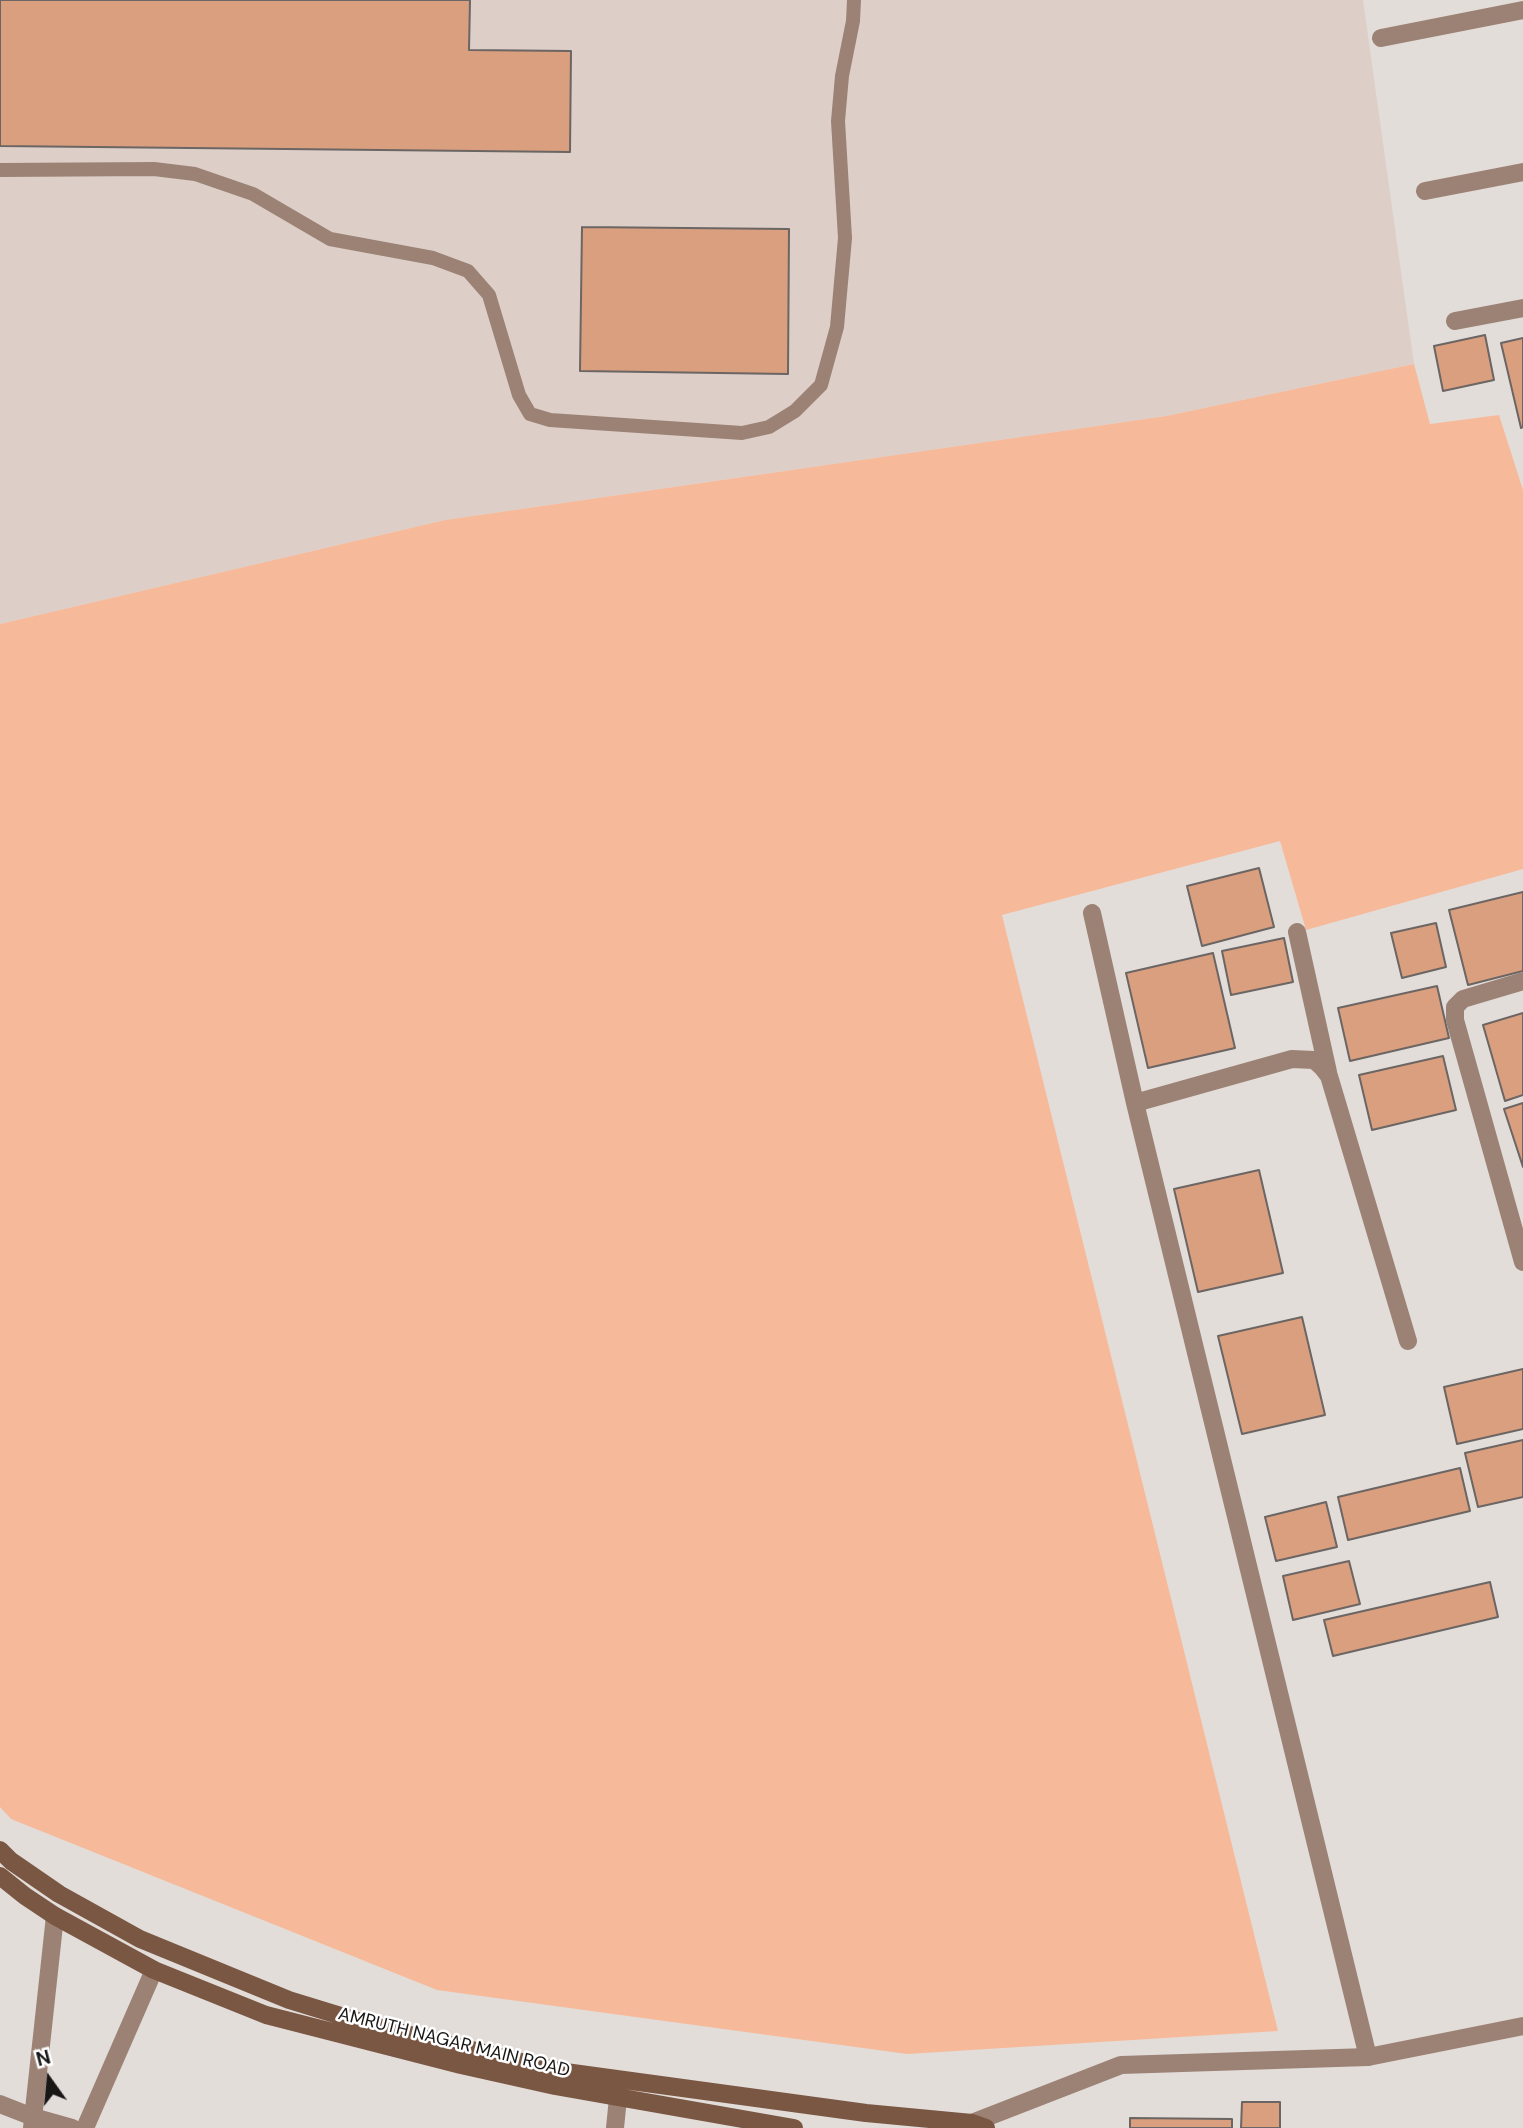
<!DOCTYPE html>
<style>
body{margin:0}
#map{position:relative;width:1523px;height:2128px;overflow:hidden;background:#e3ddda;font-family:"DM Sans",sans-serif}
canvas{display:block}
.north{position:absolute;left:14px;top:2044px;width:70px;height:70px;-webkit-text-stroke:5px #fff;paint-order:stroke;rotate:345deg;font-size:19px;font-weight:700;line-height:28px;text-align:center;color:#191716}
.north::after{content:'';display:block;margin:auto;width:24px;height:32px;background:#191716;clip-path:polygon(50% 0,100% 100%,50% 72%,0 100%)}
</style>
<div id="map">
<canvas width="1523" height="2128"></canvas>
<div class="north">N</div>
</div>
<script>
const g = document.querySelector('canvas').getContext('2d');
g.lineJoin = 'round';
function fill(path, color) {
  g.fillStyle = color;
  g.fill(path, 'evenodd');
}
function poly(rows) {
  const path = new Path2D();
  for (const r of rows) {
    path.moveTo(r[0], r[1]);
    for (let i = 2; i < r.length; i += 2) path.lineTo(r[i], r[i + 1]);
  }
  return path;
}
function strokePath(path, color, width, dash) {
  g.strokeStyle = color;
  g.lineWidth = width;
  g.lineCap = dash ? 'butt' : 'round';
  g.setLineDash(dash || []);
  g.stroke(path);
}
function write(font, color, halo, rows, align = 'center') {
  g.font = font + ' "DM Sans",sans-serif';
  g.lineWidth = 5;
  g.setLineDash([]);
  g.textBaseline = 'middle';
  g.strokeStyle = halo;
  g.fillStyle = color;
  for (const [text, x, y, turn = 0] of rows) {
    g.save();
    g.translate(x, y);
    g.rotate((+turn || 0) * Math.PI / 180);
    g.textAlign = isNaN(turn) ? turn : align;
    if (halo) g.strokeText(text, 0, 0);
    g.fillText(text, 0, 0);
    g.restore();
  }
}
const built = poly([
 [0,0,1363,0,1414,364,1166,416,445,520,0,624]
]);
const green = poly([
 [1414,364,1430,424,1499,415,1523,490,1523,869,1306,930,1280,841,1002,915,1278,2031,907,2054,437,1990,11,1819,0,1807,0,624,445,520,1166,416]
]);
const building = poly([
 [0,0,470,0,469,50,571,51,570,152,0,146,0,0],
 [582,227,789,229,788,374,580,371,582,227],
 [1485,335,1494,380,1443,391,1434,346,1485,335],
 [1523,338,1523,427,1521,428,1501,343,1523,338],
 [1259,868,1274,927,1202,946,1187,886,1259,868],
 [1523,892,1523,971,1468,985,1449,910,1523,892],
 [1436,923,1446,967,1402,978,1391,933,1436,923],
 [1284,938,1293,982,1231,995,1222,951,1284,938],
 [1213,953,1235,1048,1148,1068,1126,973,1213,953],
 [1437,986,1449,1038,1350,1061,1338,1008,1437,986],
 [1523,1013,1523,1095,1505,1101,1483,1025,1523,1013],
 [1443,1056,1456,1110,1372,1130,1359,1075,1443,1056],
 [1523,1103,1523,1167,1504,1109,1523,1103],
 [1259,1170,1283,1273,1198,1292,1174,1189,1259,1170],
 [1302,1317,1325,1415,1242,1434,1218,1336,1302,1317],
 [1523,1369,1523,1429,1457,1444,1444,1387,1523,1369],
 [1523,1440,1523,1497,1478,1507,1465,1453,1523,1440],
 [1460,1468,1470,1511,1348,1540,1338,1497,1460,1468],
 [1326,1502,1337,1547,1276,1561,1265,1517,1326,1502],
 [1349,1561,1360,1604,1293,1620,1283,1576,1349,1561],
 [1490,1582,1498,1617,1333,1656,1324,1620,1490,1582],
 [1242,2102,1280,2102,1280,2128,1241,2128,1242,2102],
 [1130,2118,1232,2119,1232,2128,1130,2128,1130,2118]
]);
const service = poly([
 [0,170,154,169,195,174,253,194,330,239,433,258,468,271,489,295,519,395,530,414,550,420,742,433,769,427,795,411,821,385,837,327,845,238,838,121,842,76,853,21,854,0]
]);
const minor = poly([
 [1381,38,1523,10],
 [1425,191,1523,172],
 [1455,321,1523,308],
 [1092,913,1135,1103,1368,2057],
 [1297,932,1328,1072],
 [1523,981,1463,999,1455,1007,1455,1020,1523,1262],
 [1135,1103,1292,1059,1314,1060,1322,1067,1329,1076,1408,1341],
 [0,2104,33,2117,72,2128],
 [32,2128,55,1916],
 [85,2128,154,1970],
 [615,2128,618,2098]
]);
const tertiary = poly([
 [969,2128,972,2123,1121,2065,1368,2057,1523,2026]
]);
const secondary = poly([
 [0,1850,11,1861,59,1894,140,1939,289,2000,377,2027,558,2071,866,2113,972,2123,986,2128],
 [0,1876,25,1896,55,1916,154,1970,266,2015,461,2065,555,2086,794,2128]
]);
const streetNames = [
 ["AMRUTH NAGAR MAIN ROAD",454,2043,14]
];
fill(built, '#ddcfc8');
fill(green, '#f6ba9a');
fill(building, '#da9f7f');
strokePath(building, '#6b6563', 2);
strokePath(service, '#9c8275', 14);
strokePath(minor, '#9c8275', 18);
strokePath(tertiary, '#9c8275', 18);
strokePath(secondary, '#7a5743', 18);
write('18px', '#191716', '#fff', streetNames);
</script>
